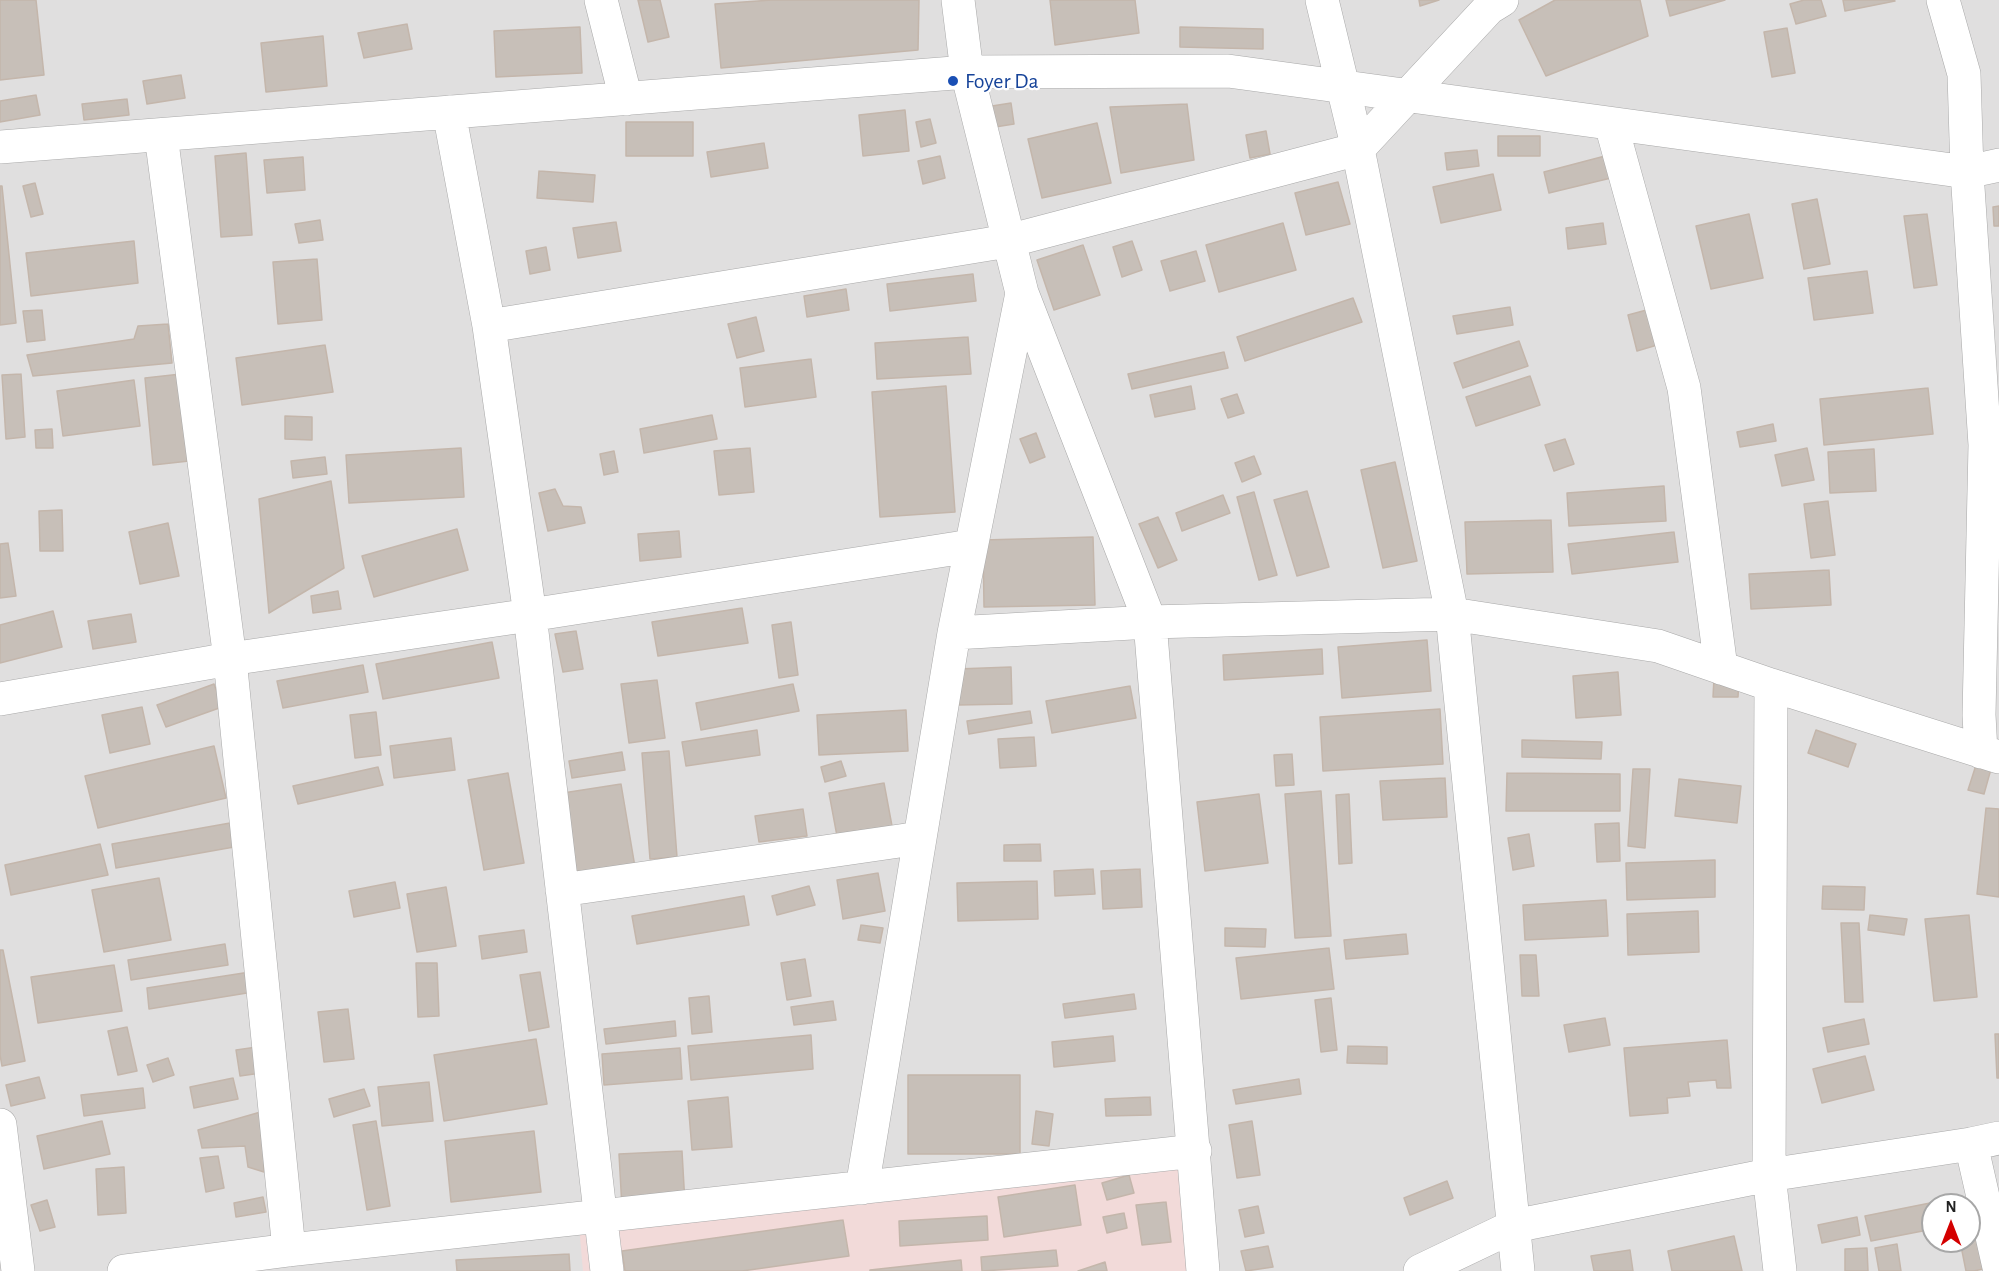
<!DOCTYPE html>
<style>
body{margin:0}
#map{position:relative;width:1999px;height:1271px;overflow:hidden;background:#f2efe9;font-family:"Alegreya Sans",sans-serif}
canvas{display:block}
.north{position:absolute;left:1921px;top:1193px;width:60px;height:60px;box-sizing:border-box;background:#fff;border:2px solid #a7a7a7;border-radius:50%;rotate:0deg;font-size:16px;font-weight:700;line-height:24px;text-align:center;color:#222}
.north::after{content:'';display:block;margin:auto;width:21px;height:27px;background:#d40000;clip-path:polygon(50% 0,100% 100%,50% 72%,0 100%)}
</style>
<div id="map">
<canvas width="1999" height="1271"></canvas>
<div class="north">N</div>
</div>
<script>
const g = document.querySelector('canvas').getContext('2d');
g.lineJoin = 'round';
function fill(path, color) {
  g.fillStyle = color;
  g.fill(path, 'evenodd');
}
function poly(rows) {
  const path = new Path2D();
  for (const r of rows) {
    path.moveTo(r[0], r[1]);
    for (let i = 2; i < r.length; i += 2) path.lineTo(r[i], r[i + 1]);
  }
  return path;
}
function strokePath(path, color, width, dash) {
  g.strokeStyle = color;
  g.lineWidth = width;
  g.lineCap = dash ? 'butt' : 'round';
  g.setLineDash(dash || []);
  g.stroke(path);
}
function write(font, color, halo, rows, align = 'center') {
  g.font = font + ' "Alegreya Sans",sans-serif';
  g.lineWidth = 4.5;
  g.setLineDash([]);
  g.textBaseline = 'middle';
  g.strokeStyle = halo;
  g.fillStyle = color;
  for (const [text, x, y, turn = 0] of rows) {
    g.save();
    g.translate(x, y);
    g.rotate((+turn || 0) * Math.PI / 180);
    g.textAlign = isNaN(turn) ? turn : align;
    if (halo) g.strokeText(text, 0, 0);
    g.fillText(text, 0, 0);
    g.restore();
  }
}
const residential = poly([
 [0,0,1999,0,1999,1271,0,1271],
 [1933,1205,1969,1205,1969,1241,1933,1241]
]);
const commercial = poly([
 [1182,1136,1193,1271,583,1271,577,1202]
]);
const building = poly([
 [0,0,36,0,44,75,0,80,0,0],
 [638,0,660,0,669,37,648,42,638,0],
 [772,0,919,0,918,50,721,68,715,4,772,0],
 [1050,0,1135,0,1139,33,1055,45,1050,0],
 [1419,0,1439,0,1420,6,1419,0],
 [1555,0,1640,0,1648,36,1546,76,1519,20,1555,0],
 [1666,0,1725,0,1670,16,1666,0],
 [1804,0,1821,0,1826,16,1796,24,1790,4,1804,0],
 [1843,0,1894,0,1895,1,1845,11,1843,0],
 [407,24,412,49,364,58,358,33,407,24],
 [580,27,582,73,496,77,494,31,580,27],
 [1180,27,1263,29,1263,49,1180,47,1180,27],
 [1787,28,1795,73,1772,77,1764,32,1787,28],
 [323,36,327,86,266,92,261,43,323,36],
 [181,75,185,98,147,104,143,81,181,75],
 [36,95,40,115,0,122,0,101,36,95],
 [127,99,129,115,84,120,82,104,127,99],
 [1011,103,1014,124,995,127,992,106,1011,103],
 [1187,104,1194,160,1121,173,1110,107,1187,104],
 [905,110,909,151,863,156,859,115,905,110],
 [930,119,936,143,921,147,916,122,930,119],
 [626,122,693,122,693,156,626,156,626,122],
 [1097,123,1111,183,1042,198,1028,139,1097,123],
 [1266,131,1270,154,1250,158,1246,135,1266,131],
 [1498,136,1540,136,1540,156,1498,156,1498,136],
 [764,143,768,168,711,177,707,152,764,143],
 [1477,150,1479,166,1447,170,1445,153,1477,150],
 [246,153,252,235,221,237,215,156,246,153],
 [940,156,945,178,923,184,918,161,940,156],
 [1605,156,1611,178,1549,193,1544,172,1605,156],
 [303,157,305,190,267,193,264,160,303,157],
 [539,171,595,175,593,202,537,198,539,171],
 [1493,174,1501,210,1441,223,1433,187,1493,174],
 [1338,182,1350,224,1306,235,1295,193,1338,182],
 [35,183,43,214,31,217,23,186,35,183],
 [0,186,2,186,16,323,0,325,0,186],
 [1817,199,1830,264,1804,269,1792,204,1817,199],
 [1999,206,1999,226,1994,226,1993,207,1999,206],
 [1749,214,1763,278,1711,289,1696,226,1749,214],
 [1927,214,1937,285,1914,288,1904,216,1927,214],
 [320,220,323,240,299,243,295,224,320,220],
 [616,222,621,251,578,258,573,228,616,222],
 [1283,223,1296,270,1219,292,1206,245,1283,223],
 [1603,223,1606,244,1568,249,1566,228,1603,223],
 [134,241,138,283,31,296,26,253,134,241],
 [1132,241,1142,270,1122,277,1113,247,1132,241],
 [1083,245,1100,295,1054,310,1037,260,1083,245],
 [546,247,550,270,530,274,526,251,546,247],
 [1196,251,1205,281,1170,291,1161,261,1196,251],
 [317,259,322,320,278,324,273,262,317,259],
 [1867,271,1873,313,1814,320,1808,278,1867,271],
 [973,274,976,301,890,311,887,284,973,274],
 [846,289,849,310,807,317,804,296,846,289],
 [1353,298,1362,322,1245,361,1237,337,1353,298],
 [1510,307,1513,325,1457,334,1453,316,1510,307],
 [1654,308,1664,343,1637,351,1628,315,1654,308],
 [42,310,45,340,27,342,23,311,42,310],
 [756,317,764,351,737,358,728,324,756,317],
 [168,324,172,363,33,376,27,355,134,339,138,326,168,324],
 [968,337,971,374,877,379,875,343,968,337],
 [1519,341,1528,366,1463,388,1454,363,1519,341],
 [325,345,333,392,242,405,236,358,325,345],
 [1224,352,1228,368,1132,389,1128,374,1224,352],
 [811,359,816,397,745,407,740,368,811,359],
 [21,374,25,437,6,439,2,375,21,374],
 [181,374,189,461,153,465,145,378,181,374],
 [1530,376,1540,405,1476,426,1466,397,1530,376],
 [134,380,140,426,63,436,57,391,134,380],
 [946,386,955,512,880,517,872,392,946,386],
 [1191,386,1195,409,1155,417,1150,395,1191,386],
 [1928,388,1933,434,1824,445,1820,399,1928,388],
 [1237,394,1244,413,1228,418,1221,399,1237,394],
 [712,415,717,439,644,453,640,429,712,415],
 [285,416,312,417,312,440,285,439,285,416],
 [1773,424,1776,441,1740,447,1737,432,1773,424],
 [52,429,53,448,36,448,35,430,52,429],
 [1036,433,1045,457,1030,463,1020,439,1036,433],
 [1565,439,1574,464,1554,471,1545,445,1565,439],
 [461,448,464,497,349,503,346,455,461,448],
 [750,448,754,492,719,495,714,451,750,448],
 [1807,448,1814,480,1782,486,1775,455,1807,448],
 [1874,449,1876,491,1830,493,1828,452,1874,449],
 [614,451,618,472,604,475,600,454,614,451],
 [1254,456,1261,474,1242,482,1235,463,1254,456],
 [325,457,327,474,293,478,291,461,325,457],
 [1395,462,1417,561,1383,568,1361,470,1395,462],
 [331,481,344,568,269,613,259,499,331,481],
 [1664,486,1666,521,1569,526,1567,493,1664,486],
 [555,489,563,506,581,507,585,523,548,531,539,493,555,489],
 [1307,491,1329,567,1297,576,1274,500,1307,491],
 [1254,492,1277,575,1259,580,1237,497,1254,492],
 [1223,495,1230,513,1182,531,1176,513,1223,495],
 [1828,501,1835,555,1811,558,1804,504,1828,501],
 [62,510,63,551,40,551,39,511,62,510],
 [1158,517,1177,560,1158,568,1139,524,1158,517],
 [1551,520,1553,572,1467,574,1465,522,1551,520],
 [168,523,179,576,140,584,129,532,168,523],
 [457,529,468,570,374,597,362,556,457,529],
 [679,531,681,557,640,561,638,534,679,531],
 [1674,532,1678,562,1572,574,1568,544,1674,532],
 [1093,537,1095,605,984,607,983,540,1093,537],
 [8,543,16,596,0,598,0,544,8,543],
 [1829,570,1831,605,1751,609,1749,574,1829,570],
 [338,591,341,609,313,613,311,596,338,591],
 [742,608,748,643,658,656,652,622,742,608],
 [53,611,62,647,0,663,0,625,53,611],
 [131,614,136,642,93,649,88,621,131,614],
 [791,622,798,675,779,678,772,625,791,622],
 [576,631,583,669,563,672,555,634,576,631],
 [1427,640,1431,691,1342,698,1338,647,1427,640],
 [492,642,499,678,383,699,376,664,492,642],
 [1322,649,1323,674,1224,680,1223,655,1322,649],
 [363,665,368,692,283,708,277,681,363,665],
 [1011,667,1012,704,958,705,957,669,1011,667],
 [1618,672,1621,715,1576,718,1573,676,1618,672],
 [1714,678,1739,679,1738,697,1713,697,1714,678],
 [657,680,665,738,629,743,621,684,657,680],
 [214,684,222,707,166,727,157,705,214,684],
 [793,684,799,711,701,730,696,703,793,684],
 [1130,686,1136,718,1052,733,1046,701,1130,686],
 [142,707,150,744,110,753,102,715,142,707],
 [1440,709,1443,764,1323,771,1320,717,1440,709],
 [906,710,908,751,819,755,817,715,906,710],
 [1030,711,1032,723,969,734,967,721,1030,711],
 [376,712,381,755,355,758,350,715,376,712],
 [757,730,760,755,686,766,682,742,757,730],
 [1816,730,1856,744,1848,767,1808,753,1816,730],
 [1034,737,1036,766,1000,768,998,739,1034,737],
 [451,738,455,770,394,778,390,746,451,738],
 [1522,740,1602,742,1601,759,1522,757,1522,740],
 [214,746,226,798,98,828,85,776,214,746],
 [669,751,677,857,650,859,642,753,669,751],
 [622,752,625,770,572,778,569,761,622,752],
 [1292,754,1294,785,1276,786,1274,755,1292,754],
 [841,761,846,776,825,782,821,767,841,761],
 [1976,765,1991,769,1984,794,1968,790,1976,765],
 [378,767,383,785,298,804,293,786,378,767],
 [1633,769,1650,769,1645,848,1628,846,1633,769],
 [508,773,524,863,484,870,468,780,508,773],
 [1507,773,1620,774,1620,811,1506,811,1507,773],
 [1445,778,1447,817,1383,820,1380,781,1445,778],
 [1679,779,1741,786,1737,823,1675,816,1679,779],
 [884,783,892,826,837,836,829,793,884,783],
 [621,784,635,867,577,877,563,793,621,784],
 [1321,791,1331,936,1295,938,1285,794,1321,791],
 [1259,794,1268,863,1205,871,1197,802,1259,794],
 [1349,794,1352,863,1339,864,1336,795,1349,794],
 [1986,808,1999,809,1999,897,1977,894,1986,808],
 [803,809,807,836,759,842,755,816,803,809],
 [230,823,234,847,116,868,112,844,230,823],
 [1619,823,1620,861,1597,862,1595,824,1619,823],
 [1529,834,1534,866,1513,870,1508,838,1529,834],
 [100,844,108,875,11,895,5,865,100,844],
 [1040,844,1041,861,1004,861,1004,845,1040,844],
 [1715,860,1715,897,1627,900,1626,863,1715,860],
 [1093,869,1095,894,1055,896,1054,871,1093,869],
 [1140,869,1142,907,1103,909,1101,871,1140,869],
 [878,873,885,911,843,919,837,880,878,873],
 [159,878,171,940,104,952,92,890,159,878],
 [1037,881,1038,919,958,921,957,883,1037,881],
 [395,882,400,908,354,917,349,891,395,882],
 [809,886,815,905,777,915,772,896,809,886],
 [1823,886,1865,887,1864,910,1822,909,1823,886],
 [446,887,456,946,417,952,407,894,446,887],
 [744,896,749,925,637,944,632,916,744,896],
 [1606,900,1608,936,1525,940,1523,905,1606,900],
 [1698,911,1699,952,1628,955,1627,914,1698,911],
 [1870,915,1907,919,1904,935,1868,930,1870,915],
 [1969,915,1977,997,1934,1001,1925,919,1969,915],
 [1841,923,1859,923,1863,1002,1845,1002,1841,923],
 [861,925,883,928,880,943,858,940,861,925],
 [1225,928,1266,929,1265,947,1225,946,1225,928],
 [524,930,527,952,482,959,479,936,524,930],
 [1406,934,1408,954,1346,959,1344,940,1406,934],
 [225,944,228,965,131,980,128,960,225,944],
 [1329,948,1334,989,1241,999,1236,958,1329,948],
 [0,950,3,950,25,1061,2,1066,0,1055,0,950],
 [1520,955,1536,955,1539,996,1522,996,1520,955],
 [805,959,811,996,787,1000,781,963,805,959],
 [416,963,437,963,439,1016,418,1017,416,963],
 [114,965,122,1011,38,1023,31,977,114,965],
 [250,972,253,992,149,1009,147,988,250,972],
 [540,972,549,1027,529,1031,520,975,540,972],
 [1134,994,1136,1009,1065,1018,1063,1004,1134,994],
 [709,996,712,1032,692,1034,689,998,709,996],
 [1331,998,1337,1050,1321,1052,1315,1000,1331,998],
 [833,1001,836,1020,794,1025,791,1007,833,1001],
 [348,1009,354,1059,324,1062,318,1012,348,1009],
 [1605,1018,1610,1045,1569,1052,1564,1025,1605,1018],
 [1864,1019,1869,1044,1828,1052,1823,1028,1864,1019],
 [675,1021,676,1036,606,1044,604,1029,675,1021],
 [127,1027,137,1071,118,1075,108,1031,127,1027],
 [1995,1034,1999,1034,1999,1078,1997,1078,1995,1034],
 [811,1035,813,1069,691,1080,688,1046,811,1035],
 [1113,1036,1115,1061,1054,1067,1052,1042,1113,1036],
 [536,1039,547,1104,444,1121,434,1055,536,1039],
 [1727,1040,1731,1088,1717,1088,1716,1080,1688,1082,1690,1096,1667,1098,1668,1113,1630,1116,1624,1048,1727,1040],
 [1348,1046,1387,1047,1387,1064,1347,1063,1348,1046],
 [257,1047,261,1073,240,1076,236,1050,257,1047],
 [680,1048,682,1079,604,1085,602,1054,680,1048],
 [1865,1056,1874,1090,1822,1103,1813,1069,1865,1056],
 [168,1058,174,1075,153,1082,147,1065,168,1058],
 [908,1075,1020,1075,1020,1154,908,1154,908,1075],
 [39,1077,45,1098,11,1106,6,1085,39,1077],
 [233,1078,238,1099,194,1108,190,1087,233,1078],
 [1299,1079,1301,1094,1236,1104,1233,1090,1299,1079],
 [429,1082,433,1121,382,1126,378,1087,429,1082],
 [143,1088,145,1108,84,1116,81,1095,143,1088],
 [364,1089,370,1106,334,1117,329,1099,364,1089],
 [728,1097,732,1147,692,1150,688,1101,728,1097],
 [1150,1097,1151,1115,1106,1116,1105,1099,1150,1097],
 [264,1111,264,1172,248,1167,245,1146,202,1148,198,1130,264,1111],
 [1036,1111,1053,1114,1049,1146,1032,1144,1036,1111],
 [102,1121,110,1154,44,1169,37,1136,102,1121],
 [376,1121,390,1206,367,1210,353,1125,376,1121],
 [1252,1121,1260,1175,1237,1178,1229,1125,1252,1121],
 [534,1131,541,1192,451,1202,445,1141,534,1131],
 [682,1151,685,1204,622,1208,619,1154,682,1151],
 [218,1156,224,1188,206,1192,200,1158,218,1156],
 [124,1167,126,1213,98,1215,96,1169,124,1167],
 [1129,1175,1134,1193,1107,1200,1102,1183,1129,1175],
 [1447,1181,1453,1198,1410,1215,1404,1198,1447,1181],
 [1075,1185,1081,1225,1004,1237,998,1197,1075,1185],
 [263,1197,266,1212,236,1217,234,1203,263,1197],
 [47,1200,55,1227,40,1231,31,1205,47,1200],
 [1969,1201,1983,1269,1974,1271,1966,1271,1960,1241,1969,1241,1969,1205,1953,1204,1969,1201],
 [1166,1202,1171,1242,1142,1245,1136,1205,1166,1202],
 [1930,1203,1933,1229,1871,1241,1865,1216,1930,1203],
 [1258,1206,1264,1233,1245,1237,1239,1210,1258,1206],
 [1124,1213,1127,1228,1107,1233,1103,1217,1124,1213],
 [987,1216,988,1240,900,1246,899,1221,987,1216],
 [1857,1217,1860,1235,1822,1243,1818,1225,1857,1217],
 [843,1220,849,1256,742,1271,625,1271,622,1251,843,1220],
 [1734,1236,1742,1271,1672,1271,1668,1251,1734,1236],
 [1897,1244,1901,1271,1879,1271,1875,1248,1897,1244],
 [1268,1246,1273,1267,1246,1271,1241,1251,1268,1246],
 [1867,1248,1868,1271,1845,1271,1845,1249,1867,1248],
 [1056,1250,1058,1266,982,1271,981,1257,1056,1250],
 [1630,1250,1633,1271,1594,1271,1591,1256,1630,1250],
 [569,1254,570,1271,457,1271,456,1260,569,1254],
 [961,1260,962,1271,870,1271,870,1270,961,1260],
 [1105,1262,1107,1271,1078,1271,1105,1262]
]);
const minor = poly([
 [601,0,626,99],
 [1322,0,1358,149,1452,614,1518,1271],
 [1943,0,1964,74,1967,172,1985,445,1979,715,1981,752],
 [449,112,489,326,530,615,607,1271],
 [1611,124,1684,388,1721,668],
 [161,135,230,659,289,1250],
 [0,147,967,72,1228,71,1967,172,1999,165],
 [1022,293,1150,622,1203,1271],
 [489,326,1008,241,1358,149,1489,8,1502,0],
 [954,633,1150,622,1452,614,1658,646,1771,685,1999,757],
 [1771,685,1769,1175,1780,1271],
 [0,699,230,659,530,615,971,546],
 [562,890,920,838],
 [0,1125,18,1271],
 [1971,1144,1999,1267],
 [862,1188,954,633,1022,293,967,72,958,0],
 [124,1271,289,1250,1195,1151],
 [1420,1271,1514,1226,1769,1175,1971,1144,1999,1138]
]);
const markers = [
 [953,81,6,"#1a4fb4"]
];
const transitNames = [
 ["Foyer Da",965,81]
];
fill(residential, '#e0dfdf');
fill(commercial, '#f2dad9');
fill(building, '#c7bfb8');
strokePath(building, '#c4b6ab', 1.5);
strokePath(minor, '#a9a9a9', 34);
strokePath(minor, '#fff', 33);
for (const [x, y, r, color] of markers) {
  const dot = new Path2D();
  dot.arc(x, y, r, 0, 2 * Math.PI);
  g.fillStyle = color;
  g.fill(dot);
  strokePath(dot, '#fff', 2);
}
write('22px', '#164399', '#fff', transitNames, 'left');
</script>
